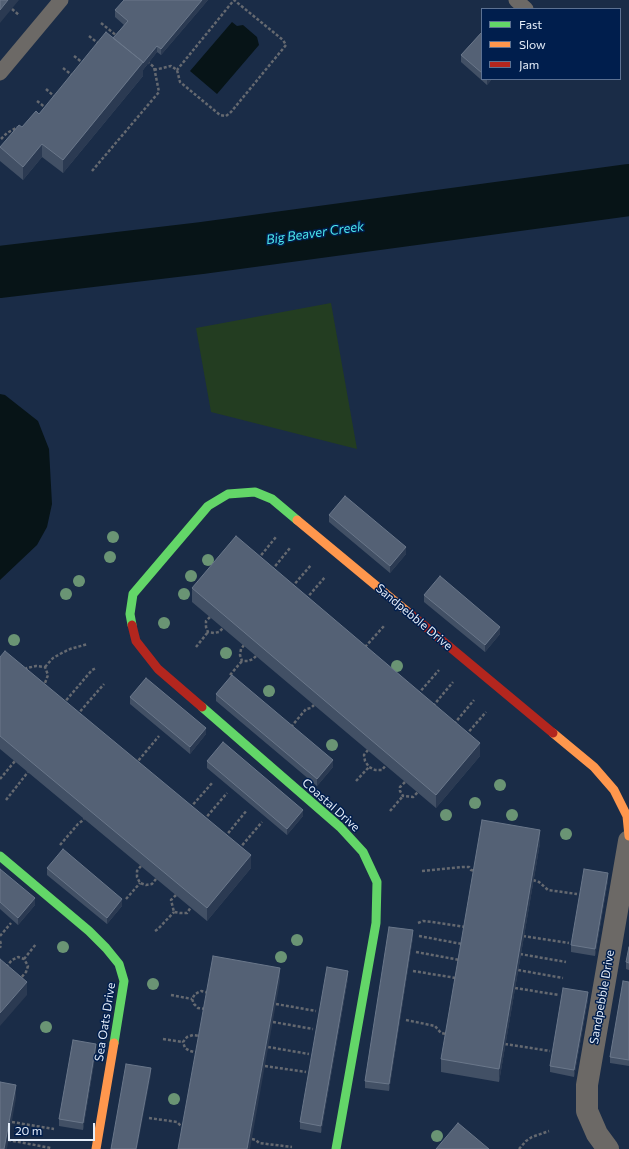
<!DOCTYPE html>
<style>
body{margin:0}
#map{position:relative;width:629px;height:1149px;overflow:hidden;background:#1a2c47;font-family:Commissioner,sans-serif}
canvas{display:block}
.legend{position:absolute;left:481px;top:8px;width:140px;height:72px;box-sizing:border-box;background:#001e4d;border:1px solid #5c7192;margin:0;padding:5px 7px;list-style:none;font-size:12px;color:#e5eefa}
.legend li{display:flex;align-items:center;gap:8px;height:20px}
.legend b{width:20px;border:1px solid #5c7192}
.scale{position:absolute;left:8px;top:1123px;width:87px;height:18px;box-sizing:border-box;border:2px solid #e5eefa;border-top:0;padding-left:5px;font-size:12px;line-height:14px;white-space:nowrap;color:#e5eefa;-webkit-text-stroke:3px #001e4d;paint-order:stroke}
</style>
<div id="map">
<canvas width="629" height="1149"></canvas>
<ul class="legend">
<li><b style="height:5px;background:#63d668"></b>Fast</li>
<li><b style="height:5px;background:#ff974d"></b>Slow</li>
<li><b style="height:5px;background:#b3261e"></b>Jam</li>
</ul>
<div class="scale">20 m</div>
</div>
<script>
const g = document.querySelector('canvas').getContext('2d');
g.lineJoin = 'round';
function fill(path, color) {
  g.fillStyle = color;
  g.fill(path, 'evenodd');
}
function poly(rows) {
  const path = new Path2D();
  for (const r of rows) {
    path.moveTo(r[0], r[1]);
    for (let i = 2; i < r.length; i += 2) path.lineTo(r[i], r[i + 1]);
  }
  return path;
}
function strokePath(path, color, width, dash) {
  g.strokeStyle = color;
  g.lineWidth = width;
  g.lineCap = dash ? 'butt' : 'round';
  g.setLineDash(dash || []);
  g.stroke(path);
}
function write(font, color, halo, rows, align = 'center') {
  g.font = font + ' Commissioner,sans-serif';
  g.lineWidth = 3;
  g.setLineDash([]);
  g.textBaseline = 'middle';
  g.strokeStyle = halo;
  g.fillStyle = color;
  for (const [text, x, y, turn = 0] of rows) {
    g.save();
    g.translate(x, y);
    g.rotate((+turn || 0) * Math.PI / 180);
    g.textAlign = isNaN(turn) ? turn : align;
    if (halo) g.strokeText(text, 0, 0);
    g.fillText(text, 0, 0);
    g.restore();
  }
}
const green = poly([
 [331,303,357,449,211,412,196,328]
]);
const water = poly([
 [232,22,237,26,243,25,257,37,259,45,217,94,190,71],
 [0,394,5,395,38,421,49,449,52,504,47,527,37,545,0,580]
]);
const river = poly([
 [0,272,202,248,629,190]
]);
const path = poly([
 [12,9,19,15],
 [101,23,117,36],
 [89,36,99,44],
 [74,56,83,63],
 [63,68,73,76],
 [154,70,171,66,177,70,180,82,220,115,226,116,231,112,286,45,283,40,234,0,177,70],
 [46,89,55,97],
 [37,101,46,108],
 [1,139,7,133,18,127],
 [92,171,159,92,154,67,149,63],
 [258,559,276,537],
 [272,570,290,548],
 [292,587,311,565],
 [306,599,325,577],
 [210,617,206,621,206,627,208,632,214,633,219,632,223,628],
 [244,645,241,649,240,655,242,661,248,661,253,659,256,656],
 [196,647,208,632],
 [365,647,384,626],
 [45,667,53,658,60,654,70,649,88,644],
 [25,670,27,668,36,666,45,667,48,675,45,683,43,685],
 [230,675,242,661],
 [418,694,439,670],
 [63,704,92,670,96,668],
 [433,706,453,682],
 [77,715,104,684],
 [454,724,474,700],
 [291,727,306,709,311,708,314,705],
 [466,735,486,712],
 [368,750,364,755,365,761,369,767,375,770,382,770,386,765],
 [134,762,138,761,159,736],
 [0,779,15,761],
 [356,781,369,767],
 [405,782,400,787,400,791,403,796,413,797,418,792],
 [6,800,28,772],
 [190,808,213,782],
 [390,811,403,796],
 [204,820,227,793],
 [225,837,247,810],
 [60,845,78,824,82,821,84,819],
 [239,849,262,822],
 [141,866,137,871,137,877,140,883,146,885,152,884,156,879],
 [422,871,463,867,469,867,471,870,475,871],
 [533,880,539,882,548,890,577,894],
 [176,895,171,900,174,912,180,913,187,913,191,907],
 [126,899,140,883],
 [418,923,423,921,432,922,465,927],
 [155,931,158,929,174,912],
 [0,936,11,923],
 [419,936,462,944],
 [523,936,569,943],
 [0,941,1,944,0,948],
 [416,952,460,960],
 [520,954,566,962],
 [24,959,36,944],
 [6,967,12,960,18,957,24,959,28,966,26,972,20,979],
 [518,970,563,978],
 [413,971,456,978],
 [515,988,559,995],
 [171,995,192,999],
 [276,1004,316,1011],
 [205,1009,198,1008,194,1004,192,999,195,994,201,991,209,993],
 [406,1020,435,1026,441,1033,447,1034],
 [273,1022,313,1029],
 [163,1039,183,1042],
 [505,1044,550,1051],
 [268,1047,309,1054],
 [198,1053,190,1051,185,1048,183,1042,187,1037,193,1035,200,1036],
 [265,1066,306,1072],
 [149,1118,177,1122,181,1126,184,1127],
 [12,1122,54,1129],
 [252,1139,256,1140,259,1143,292,1147],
 [8,1140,51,1148],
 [519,1149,526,1141,532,1137,549,1131]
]);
const lane = poly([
 [516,0,526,9],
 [0,73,61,0]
]);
const street = poly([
 [608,1149,597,1134,587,1111,587,1085,629,841]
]);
const fast = poly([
 [132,625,130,614,133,594,208,506,228,494,255,492,272,499,297,520],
 [202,707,340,827,363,852,377,882,376,923,336,1149],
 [0,856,89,931,106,948,119,964,124,981,114,1043]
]);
const slow = poly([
 [297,520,409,613],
 [553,733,594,767,614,790,627,816,629,836],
 [96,1149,114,1043]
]);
const jam = poly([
 [409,613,553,733],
 [132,625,136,641,158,669,202,707]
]);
const trees = [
 [113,537],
 [110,557],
 [208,560],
 [191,576],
 [79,581],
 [66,594],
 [184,594],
 [164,623],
 [14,640],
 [226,653],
 [397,666],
 [269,691],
 [332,745],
 [500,785],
 [475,803],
 [446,815],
 [512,815],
 [566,834],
 [297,940],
 [63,947],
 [281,957],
 [153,984],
 [46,1027],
 [174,1099],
 [437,1136]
];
const wall = poly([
 [208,0,161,55,157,52,143,70,143,76,63,173,42,157,23,180,0,161,0,147,22,127,39,114,113,38,124,25,115,17,115,10],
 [482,32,482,79,492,79,487,85,461,62,461,55],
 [329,515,406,554,390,573,329,522],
 [192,588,480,756,436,808,192,602],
 [424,595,500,634,485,652,424,602],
 [0,657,251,868,207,921,0,749],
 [216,694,333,767,317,786,216,701],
 [130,697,206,734,190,754,130,704],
 [207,761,303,816,287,835,207,768],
 [540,843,499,1082,441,1072,441,1059],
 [47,868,122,906,107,924,47,875],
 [0,869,35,905,18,925,0,909],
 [608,880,595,956,571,952,571,945],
 [413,937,389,1091,365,1088,365,1081],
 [629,947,629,970,626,969,626,962],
 [348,978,321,1133,300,1129,300,1122],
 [629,982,629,1066,610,1063,610,1057],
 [588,999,574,1077,550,1072,550,1066],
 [96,1051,83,1130,59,1126,59,1119]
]);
const shadedWall = poly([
 [8,0,19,0,0,23,0,10],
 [202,0,208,0,161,55,161,49],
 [157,46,157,52,143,70,143,76,63,173,63,160],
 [487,79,492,79,487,85],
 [42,144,42,157,23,180,23,167],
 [406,547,406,554,390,573,390,566],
 [500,627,500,634,485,652,485,645],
 [206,728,206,734,190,754,190,747],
 [480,743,480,756,436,808,436,795],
 [333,760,333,767,317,786,317,779],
 [303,810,303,816,287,835,287,829],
 [540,830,540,843,499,1082,499,1069],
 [251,855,251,868,207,921,207,908],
 [608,873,608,880,595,956,595,949],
 [35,898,35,905,18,925,18,918],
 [122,899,122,906,107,924,107,918],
 [413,930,413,937,389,1091,389,1084],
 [280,968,280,981,250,1149,247,1149],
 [348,971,348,978,321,1133,321,1126],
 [27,982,27,995,0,1026,0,1013],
 [588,992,588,999,574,1077,574,1070],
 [96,1044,96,1051,83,1130,83,1123],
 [151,1068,151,1075,137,1149,136,1149],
 [16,1085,16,1098,7,1149,4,1149]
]);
const building = poly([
 [0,0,8,0,0,10,0,0],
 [124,0,202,0,161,49,157,46,143,63,143,62,113,38,128,21,115,10,124,0],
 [106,32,143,62,63,160,42,144,23,167,0,147,19,125,22,127,36,111,39,114,106,32],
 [482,32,482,73,461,55,482,32],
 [345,496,406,547,390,566,329,515,345,496],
 [236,536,480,743,436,795,192,588,236,536],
 [440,576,500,627,485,645,424,595,440,576],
 [5,651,251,855,207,908,0,736,0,657,5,651],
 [232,675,333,760,317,779,216,694,232,675],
 [146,678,206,728,190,747,130,697,146,678],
 [223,742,303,810,287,829,207,761,223,742],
 [482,820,540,830,499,1069,441,1059,482,820],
 [63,849,122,899,107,918,47,868,63,849],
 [0,869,35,898,18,918,0,902,0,869],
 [584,869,608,873,595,949,571,945,584,869],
 [389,927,413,930,389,1084,365,1081,389,927],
 [629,947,629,963,626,962,629,947],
 [213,956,280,968,247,1149,178,1149,213,956],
 [0,959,27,982,0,1013,0,959],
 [327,967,348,971,321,1126,300,1122,327,967],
 [623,981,629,982,629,1060,610,1057,623,981],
 [563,988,588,992,574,1070,550,1066,563,988],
 [73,1040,96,1044,83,1123,59,1119,73,1040],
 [126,1064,151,1068,136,1149,111,1149,126,1064],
 [0,1082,16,1085,4,1149,0,1149,0,1082],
 [458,1123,489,1149,436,1149,458,1123]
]);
const streetNames = [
 ["Sandpebble Drive",414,617,40],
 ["Coastal Drive",331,805,42],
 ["Sandpebble Drive",602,997,-80],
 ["Sea Oats Drive",105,1022,-81]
];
const waterNames = [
 ["Big Beaver Creek",315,233,-8]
];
fill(green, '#233d21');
fill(water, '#071417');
strokePath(river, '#071417', 52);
strokePath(path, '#656970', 2.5, [3, 2]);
strokePath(lane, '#6c6966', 15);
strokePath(street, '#6c6966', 22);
strokePath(fast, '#63d668', 9);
strokePath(slow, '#ff974d', 9);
strokePath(jam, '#b3261e', 9);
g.fillStyle = '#6a9474';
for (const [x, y] of trees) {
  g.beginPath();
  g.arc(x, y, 6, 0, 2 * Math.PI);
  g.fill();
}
fill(wall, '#425065');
fill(shadedWall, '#2b3a52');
fill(building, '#546175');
strokePath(building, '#6a778a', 1);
write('12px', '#e5eefa', '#001e4d', streetNames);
write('italic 13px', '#4ae3e9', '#001e4d', waterNames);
</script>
